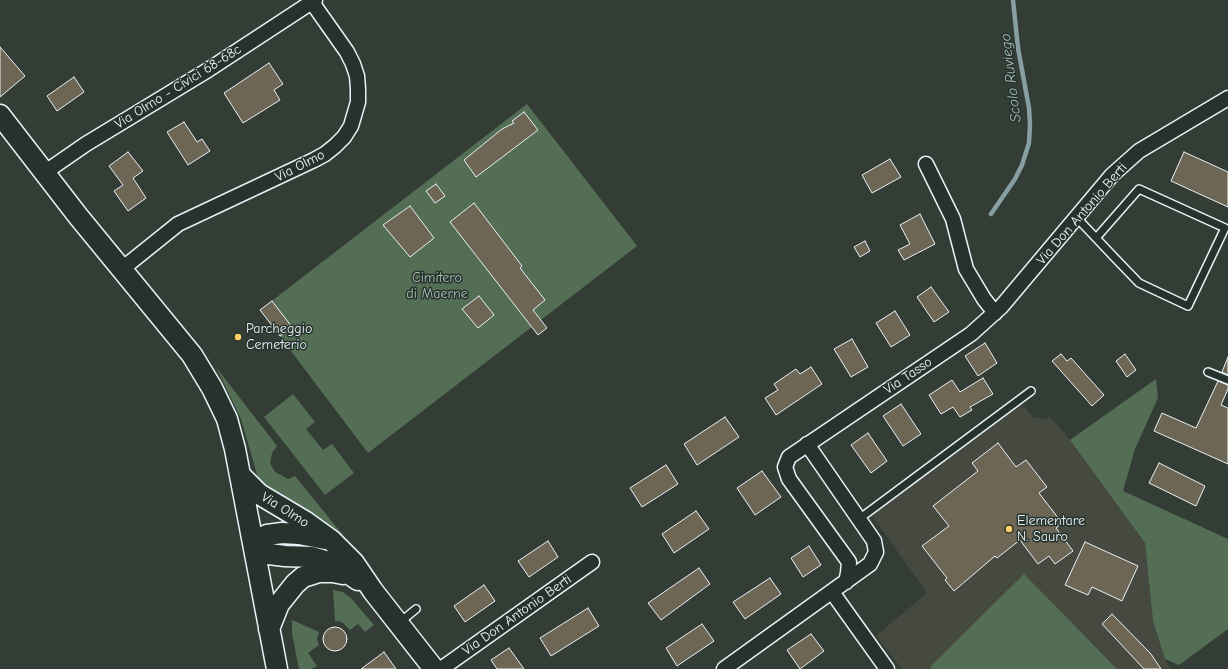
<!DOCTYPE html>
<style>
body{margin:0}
canvas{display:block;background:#343d35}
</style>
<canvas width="1228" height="669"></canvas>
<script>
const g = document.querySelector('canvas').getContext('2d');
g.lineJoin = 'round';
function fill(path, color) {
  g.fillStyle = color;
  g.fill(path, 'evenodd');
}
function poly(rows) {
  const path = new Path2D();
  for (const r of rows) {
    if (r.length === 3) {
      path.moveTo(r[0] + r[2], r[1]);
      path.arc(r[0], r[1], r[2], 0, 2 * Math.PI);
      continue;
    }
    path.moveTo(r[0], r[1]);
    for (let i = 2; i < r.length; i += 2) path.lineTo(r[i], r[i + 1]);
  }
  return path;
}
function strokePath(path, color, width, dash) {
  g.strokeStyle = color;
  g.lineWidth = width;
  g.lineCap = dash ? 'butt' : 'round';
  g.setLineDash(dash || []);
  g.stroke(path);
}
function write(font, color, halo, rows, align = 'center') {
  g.font = font + ' "Comic Neue",sans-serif';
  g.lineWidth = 3;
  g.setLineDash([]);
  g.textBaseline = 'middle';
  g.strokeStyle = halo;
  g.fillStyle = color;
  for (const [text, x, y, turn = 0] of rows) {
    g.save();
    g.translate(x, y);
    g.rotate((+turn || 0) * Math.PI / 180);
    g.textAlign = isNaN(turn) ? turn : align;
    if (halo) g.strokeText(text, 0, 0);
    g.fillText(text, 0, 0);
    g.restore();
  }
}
const built = poly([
 [1021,403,1033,417,1046,419,1050,417,1070,440,1145,543,1153,621,1165,659,1170,669,902,669,876,636,927,593,872,515]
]);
const green = poly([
 [527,104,637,246,368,453,260,310],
 [216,367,277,446,272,453,270,463,275,472,288,479,295,476,364,561,260,485,241,419],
 [1156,379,1158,398,1135,449,1123,491,1228,539,1228,629,1179,665,1165,659,1153,621,1145,543,1070,440],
 [293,394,315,422,306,429,323,450,332,444,354,473,325,495,264,417],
 [1024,574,1117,669,932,669,930,667],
 [333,590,343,592,351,598,374,625,365,632,358,624,350,630,342,622,335,621],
 [292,620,319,632,317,639,319,645,308,653,317,666,311,669,299,669,292,633]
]);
const stream = poly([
 [991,214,1015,179,1022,165,1029,143,1030,125,1029,108,1018,48,1013,0]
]);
const building = poly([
 [0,47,25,76,0,97,0,47],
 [269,63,283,84,274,90,280,100,243,123,224,93,269,63],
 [74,77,84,92,57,111,47,96,74,77],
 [524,112,538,130,476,177,464,160,502,129,514,123,512,121,524,112],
 [184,122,197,142,202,139,210,151,188,165,167,132,184,122],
 [128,152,143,171,133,178,146,198,128,211,114,191,123,185,109,166,128,152],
 [1184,152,1228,172,1228,207,1171,181,1184,152],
 [890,159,901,177,872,193,862,175,890,159],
 [436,184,445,196,435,203,426,191,436,184],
 [474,203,522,266,520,268,545,300,533,310,547,328,538,335,450,222,474,203],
 [410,206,434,238,410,257,383,225,410,206],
 [920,214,935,244,904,260,898,250,910,244,900,225,920,214],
 [865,241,870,251,860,257,854,247,865,241],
 [931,287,949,312,934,322,917,297,931,287],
 [479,296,494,315,478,328,462,309,479,296],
 [272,301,292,327,280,336,260,310,272,301],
 [895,311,910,335,891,347,876,323,895,311],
 [852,339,868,367,851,377,834,349,852,339],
 [985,343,997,363,978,376,965,356,985,343],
 [1061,354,1067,361,1071,358,1104,395,1092,406,1052,361,1061,354],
 [1125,354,1136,370,1127,377,1116,361,1125,354],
 [1228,357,1228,375,1222,372,1228,357],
 [811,367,822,384,776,415,765,398,778,390,774,384,796,369,800,374,811,367],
 [983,378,993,394,970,407,972,410,960,417,953,407,941,414,929,395,952,380,960,392,983,378],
 [1218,381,1228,385,1228,389,1221,405,1228,408,1228,464,1154,431,1162,413,1196,428,1218,381],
 [901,404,921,434,903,446,883,416,901,404],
 [725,417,739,437,697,465,684,444,725,417],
 [868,433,887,461,871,473,851,445,868,433],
 [998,443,1016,467,1026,460,1047,487,1039,493,1062,523,1056,528,1073,551,1055,564,1049,556,1038,564,1020,540,997,558,995,556,954,591,945,580,947,578,922,546,949,526,933,506,978,471,972,463,998,443],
 [1159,463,1205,486,1196,506,1149,483,1159,463],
 [666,465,678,484,642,507,630,488,666,465],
 [762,471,781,497,755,515,737,488,762,471],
 [696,511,709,529,674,553,662,534,696,511],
 [548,541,558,557,529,577,518,561,548,541],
 [1085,542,1138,566,1122,601,1092,587,1088,595,1065,585,1085,542],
 [809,546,821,565,803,577,791,558,809,546],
 [699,568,710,584,661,620,648,603,699,568],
 [770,578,781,594,745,619,733,602,770,578],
 [484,585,495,601,465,622,454,606,484,585],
 [588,608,599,626,551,656,540,638,588,608],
 [1112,614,1151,654,1161,669,1144,669,1102,624,1112,614],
 [702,624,714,641,677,666,666,648,702,624],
 [335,639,12],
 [811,634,824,651,800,669,787,650,811,634],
 [509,648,524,669,497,669,491,660,509,648],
 [384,652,396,669,361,669,384,652]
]);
const lane = poly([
 [1077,218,1096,238,1113,256,1139,283,1188,306,1225,228,1139,189,1096,238],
 [1208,372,1228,380],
 [859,519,1031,391],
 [399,623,416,609]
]);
const street = poly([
 [926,164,953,219,966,269,984,299,995,313],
 [44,173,86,144,208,70,315,0],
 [122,269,178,224,314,160,325,154,335,146,344,137,351,126,358,102,358,89,357,76,353,64,347,52,316,8,312,0],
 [846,582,848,573,849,562,789,479,785,467,789,457,971,334,1001,307,1112,175,1139,151,1228,98],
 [832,592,887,669],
 [441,669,592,562],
 [724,669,870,564,876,552,874,541,807,444]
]);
const secondary = poly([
 [0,115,78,216,192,355,212,388,227,419,235,449,277,669],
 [242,477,259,494,306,522,331,540,354,563,373,591,434,669],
 [253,543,267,535,282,533,299,534,325,539],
 [254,548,269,554,285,556,312,557,329,562,338,566,358,580],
 [269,629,279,604,295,584,303,577,319,572,333,572,343,574]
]);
const markers = [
 [238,337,4,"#ffd166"],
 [1009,529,4,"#ffd166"]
];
const streetNames = [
 ["Via Olmo - Civici 68-68c",178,87,-32],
 ["Via Olmo",300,166,-27],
 ["Via Don Antonio Berti",1082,214,-49],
 ["Via Tasso",908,376,-34],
 ["Via Olmo",285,510,32],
 ["Via Don Antonio Berti",517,615,-35]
];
const parkNames = [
 ["Cimitero",437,278],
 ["di Maerne",437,294]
];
const poiNames = [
 ["Parcheggio",246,329],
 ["Cemeterio",246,345],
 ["Elementare",1017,521],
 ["N. Sauro",1017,537]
];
const waterNames = [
 ["Scolo Ruviego",1011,78,-97]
];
fill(built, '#45493f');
fill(green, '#536e55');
strokePath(stream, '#869fa2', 4.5);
fill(building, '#6d6655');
strokePath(building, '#e8f1f8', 1);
strokePath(lane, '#e8f1f8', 10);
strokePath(street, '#e8f1f8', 17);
strokePath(secondary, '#e8f1f8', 23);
strokePath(lane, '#26332d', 7);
strokePath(street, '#26332d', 14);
strokePath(secondary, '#26332d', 20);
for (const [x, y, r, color] of markers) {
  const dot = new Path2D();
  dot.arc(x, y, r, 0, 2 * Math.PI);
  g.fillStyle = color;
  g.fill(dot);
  strokePath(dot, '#26332d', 1.5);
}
write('14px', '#e8f1f8', '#26332d', streetNames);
write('14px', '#acbdb7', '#26332d', parkNames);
write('14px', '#e8f1f8', '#26332d', poiNames, 'left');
write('italic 15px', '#a7bbbe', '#26332d', waterNames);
</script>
